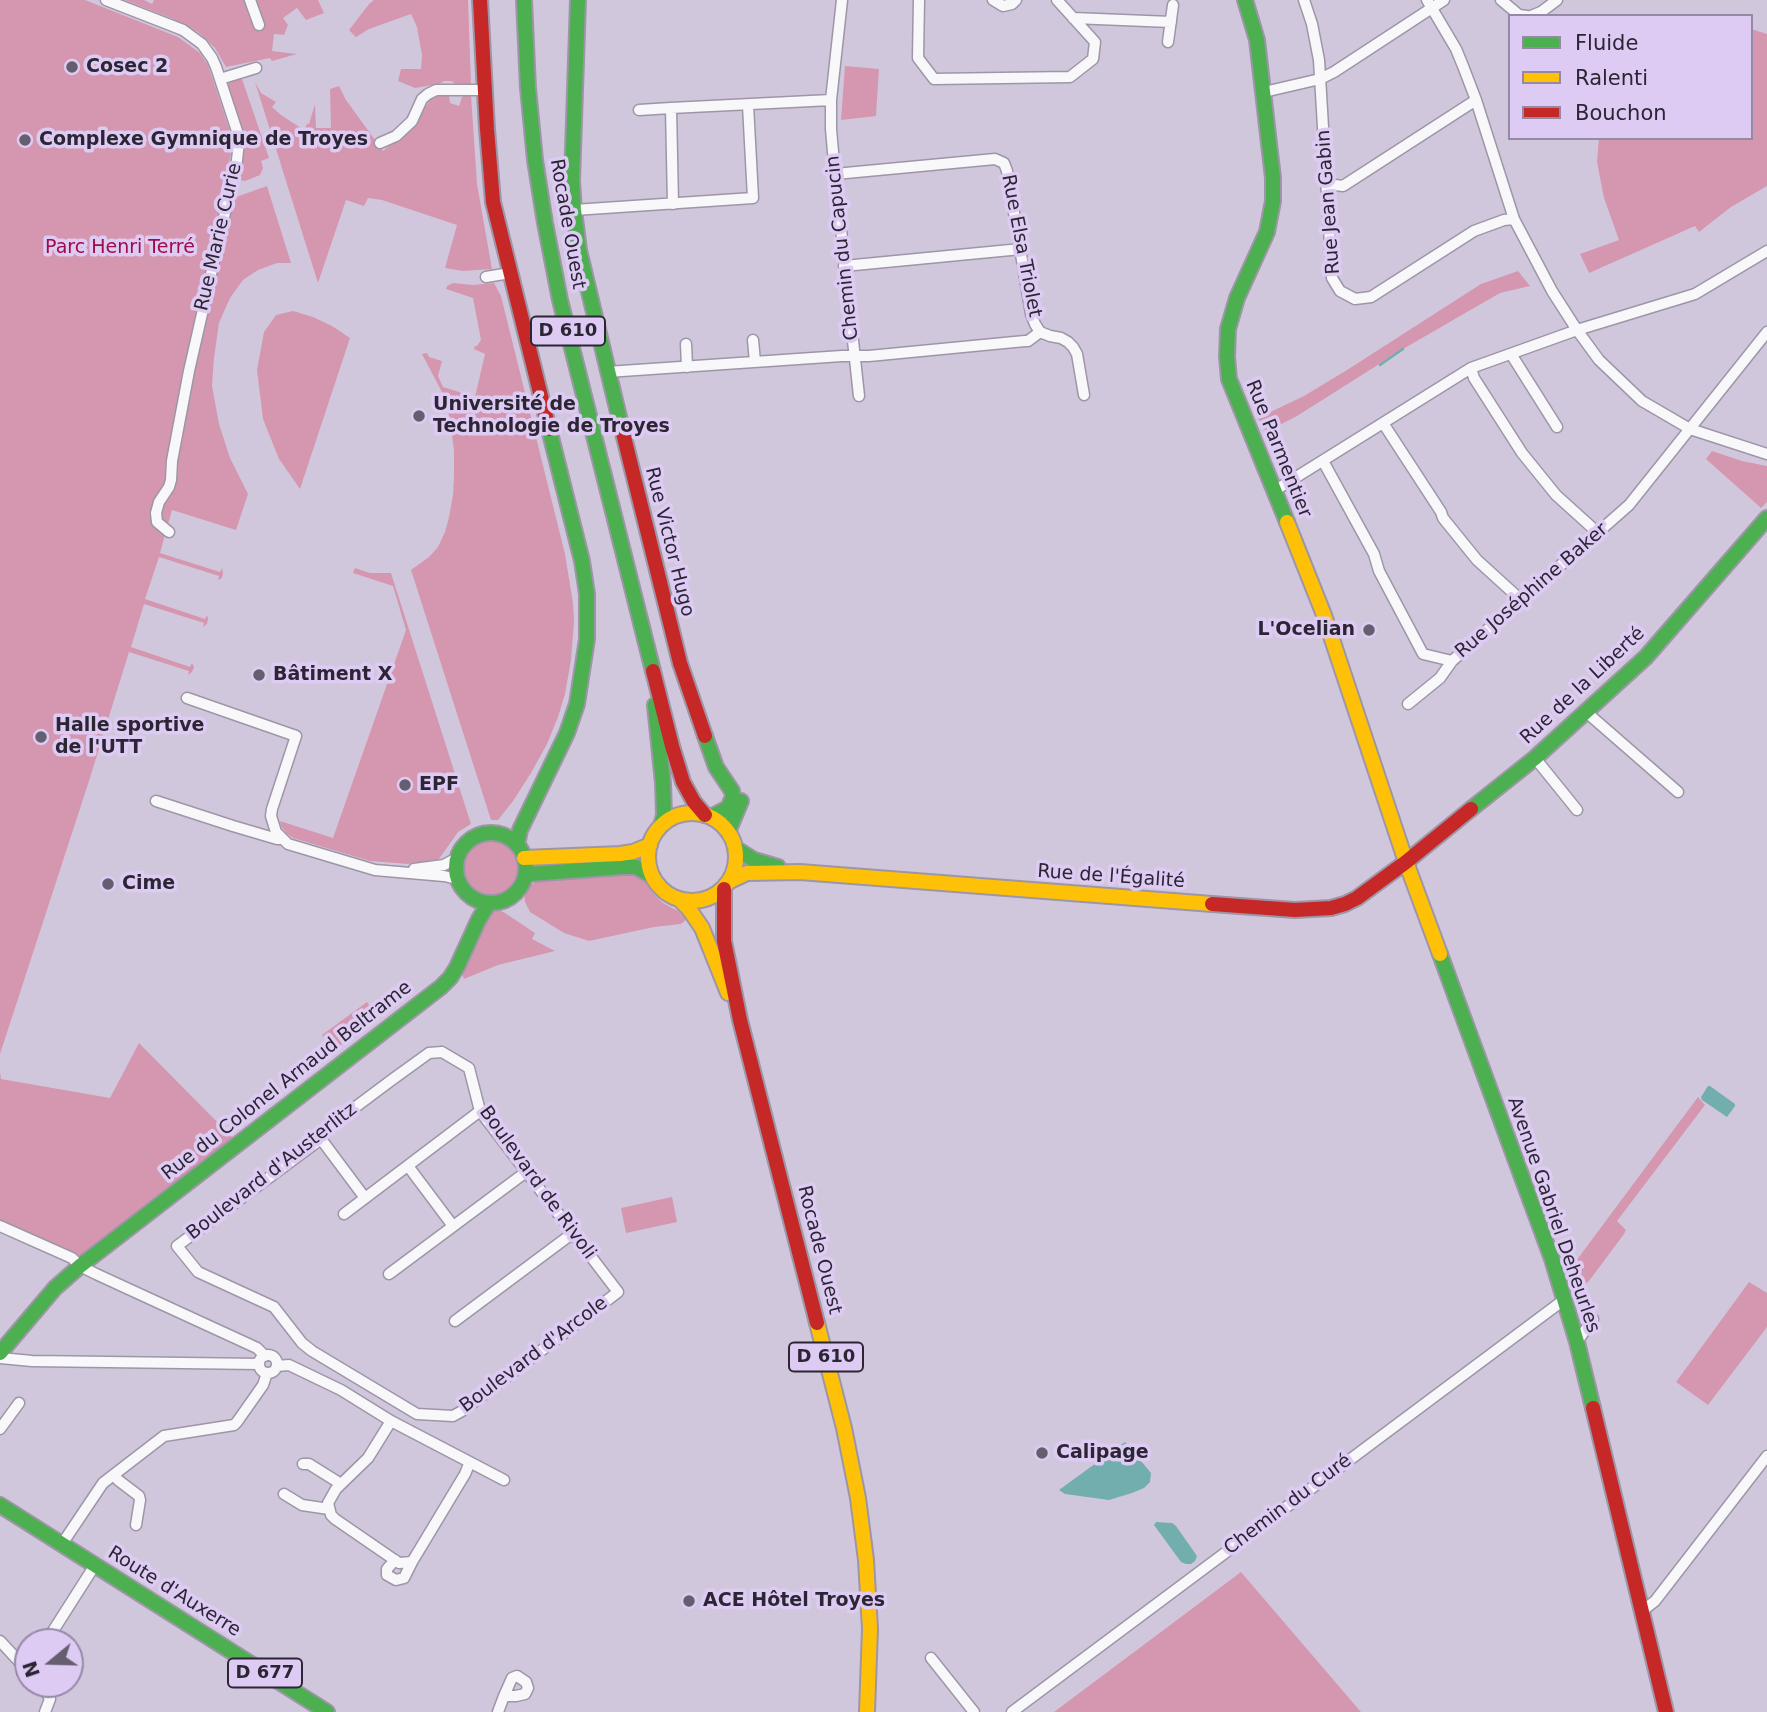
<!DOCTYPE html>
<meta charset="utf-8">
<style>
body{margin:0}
#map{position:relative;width:1767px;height:1712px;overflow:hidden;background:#d1c7dd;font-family:"DejaVu Sans",sans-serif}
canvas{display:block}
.legend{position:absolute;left:1508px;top:14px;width:245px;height:126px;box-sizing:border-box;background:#ddcbf3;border:2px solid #9689a7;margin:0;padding:9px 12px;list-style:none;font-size:21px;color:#2b2534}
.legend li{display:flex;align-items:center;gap:14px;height:35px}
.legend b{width:35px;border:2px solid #9689a7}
.north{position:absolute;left:14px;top:1628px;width:70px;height:70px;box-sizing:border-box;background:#ddcbf3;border:2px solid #9689a7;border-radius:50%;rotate:251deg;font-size:19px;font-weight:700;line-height:28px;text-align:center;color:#2b2534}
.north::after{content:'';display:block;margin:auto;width:24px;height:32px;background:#655e6f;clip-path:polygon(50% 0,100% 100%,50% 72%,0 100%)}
</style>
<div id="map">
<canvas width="1767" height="1712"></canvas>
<ul class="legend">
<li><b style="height:9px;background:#4caf50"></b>Fluide</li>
<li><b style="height:9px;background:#ffc107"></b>Ralenti</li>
<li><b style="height:9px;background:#c62828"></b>Bouchon</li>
</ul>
<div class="north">N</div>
</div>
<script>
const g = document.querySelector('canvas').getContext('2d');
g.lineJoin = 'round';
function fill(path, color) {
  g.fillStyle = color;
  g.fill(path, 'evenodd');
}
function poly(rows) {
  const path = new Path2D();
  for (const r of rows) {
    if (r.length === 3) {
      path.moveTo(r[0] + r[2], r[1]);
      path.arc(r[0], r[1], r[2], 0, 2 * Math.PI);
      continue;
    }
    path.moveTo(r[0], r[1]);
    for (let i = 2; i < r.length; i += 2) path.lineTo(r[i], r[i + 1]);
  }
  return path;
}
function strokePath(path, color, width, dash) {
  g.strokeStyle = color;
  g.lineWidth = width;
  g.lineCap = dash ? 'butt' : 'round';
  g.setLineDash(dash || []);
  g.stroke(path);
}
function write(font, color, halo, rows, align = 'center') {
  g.font = font + ' "DejaVu Sans",sans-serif';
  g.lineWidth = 7;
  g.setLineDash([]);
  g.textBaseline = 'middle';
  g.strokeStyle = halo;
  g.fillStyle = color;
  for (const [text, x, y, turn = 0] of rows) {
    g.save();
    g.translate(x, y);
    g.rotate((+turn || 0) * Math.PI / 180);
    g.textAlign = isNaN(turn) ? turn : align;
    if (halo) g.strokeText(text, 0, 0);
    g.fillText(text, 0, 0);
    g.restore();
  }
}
const green = poly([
 [0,0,85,0,178,37,200,53,208,65,231,134,231,153,224,188,236,197,267,186,291,263,277,263,258,270,243,280,230,298,219,323,214,358,212,386,219,424,230,458,248,494,236,530,172,510,160,553,220,572,222,568,223,573,222,578,218,580,219,576,159,557,145,599,205,619,207,615,208,619,207,624,203,627,204,623,144,604,131,647,190,667,192,663,194,667,192,672,188,675,189,671,129,652,89,781,0,1054],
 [125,0,144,0,152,4,154,0,318,0,324,13,306,20,297,8,283,18,288,25,284,35,274,34,272,51,297,54,272,61,270,58,226,67,215,48,198,32,173,19],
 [374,0,468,0,471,85,461,86,456,85,452,81,444,81,439,84,415,88,398,81,401,69,421,69,422,55,417,27,411,14,369,29,356,37,349,30,369,4],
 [1751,29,1767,34,1767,186,1731,207,1699,232,1695,226,1589,273,1580,254,1619,240,1604,198,1597,162,1599,138,1751,138],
 [845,66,879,69,876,116,841,120],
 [238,78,242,79,269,158,261,161,263,168,260,175,245,181,241,180,238,173,243,139,228,85,230,81],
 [255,82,261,93,276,102,272,107,281,115,304,130,307,124,309,124,315,104,316,128,331,128,330,89,339,86,346,100,383,151,398,139,414,123,433,96,445,93,449,95,450,103,459,106,462,97,465,95,471,95,477,184,492,269,463,271,445,268,457,225,382,200,368,198,364,206,346,200,318,283],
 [1518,271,1530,286,1500,293,1403,349,1297,416,1266,432,1258,418,1304,396,1347,370,1481,284],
 [453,283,473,285,494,283,501,296,565,554,573,603,574,622,571,660,565,694,558,717,547,744,531,773,513,801,498,820,491,820,411,570,429,557,438,547,445,532,449,517,453,495,454,476,454,451,450,419,443,394,422,354,427,353,429,357,442,361,438,376,443,387,475,397,485,354,474,349,475,346,477,346,481,340,473,298,446,289,447,286],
 [293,311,313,317,332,326,350,338,300,489,279,459,263,419,257,370,264,332,276,315],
 [1712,451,1742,461,1767,466,1767,502,1761,508,1706,459],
 [355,568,370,573,391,573,471,824,458,832,439,859,435,861,408,864,370,861,293,838,287,834,281,826,280,821,333,838,406,630,393,586,353,573],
 [491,869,29],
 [629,875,642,877,653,893,663,903,678,911,687,919,681,924,654,927,589,941,564,933,530,912,525,902,524,893,527,888,538,880],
 [493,910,501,911,505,913,535,933,532,939,555,951,498,965,464,979,462,974,489,912],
 [367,1002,378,1017,334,1050,322,1035],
 [139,1043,233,1138,83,1257,0,1221,0,1072,1,1079,110,1098],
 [1698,1097,1705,1105,1617,1221,1626,1230,1624,1234,1589,1281,1585,1284,1581,1283,1573,1265],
 [672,1197,677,1222,626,1233,621,1208],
 [1749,1282,1767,1293,1767,1327,1708,1405,1676,1382],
 [1241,1572,1361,1712,1054,1712]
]);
const water = poly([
 [1708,1086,1710,1086,1735,1104,1735,1106,1727,1117,1702,1100,1701,1097],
 [1125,1442,1151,1473,1150,1482,1144,1488,1132,1493,1109,1500,1065,1494,1059,1490],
 [1156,1522,1172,1523,1176,1526,1197,1556,1195,1561,1191,1564,1186,1564,1181,1562,1154,1525]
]);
const stream = poly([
 [1380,365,1403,349]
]);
const street = poly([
 [106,0,183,30,202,44,212,58,216,67,238,134,239,142,237,160,189,371,172,461,171,480,169,487,159,502,156,513,157,522,169,532],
 [250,0,259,25],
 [842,0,831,100,831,129,835,174,859,396],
 [919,0,918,58,934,79,1070,77,1093,59,1095,42,1057,0],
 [993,0,1003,6,1012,4,1016,0],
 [1304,0,1312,24,1319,60,1332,278,1340,291,1355,299,1371,297,1474,231,1504,220,1514,219],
 [1427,0,1456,49,1463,66,1476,100,1514,219,1552,291,1577,330,1599,360,1642,401,1690,429,1767,454],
 [1501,0,1519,15,1527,16],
 [1531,16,1541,12,1557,0],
 [1073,18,1171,22],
 [1168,42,1173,5],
 [220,79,256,68],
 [1264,92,1320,79,1334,72,1444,0],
 [639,110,671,108],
 [380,143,396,136,412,121,422,99,428,94,436,90,484,90],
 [835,174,995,159,1004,163,1007,171,1031,314,1035,324,1040,332,1050,336,1061,338,1068,342,1073,347,1077,354,1084,395],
 [1327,184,1343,186,1476,100],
 [673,204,671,108,831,100],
 [574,210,753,198,748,105],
 [844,266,1021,249],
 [486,277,510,273],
 [753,340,755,362],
 [686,344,687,367],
 [1511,354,1557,427],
 [1471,368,1474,378,1522,453,1556,495,1598,533],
 [607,372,842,356,869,356,1025,341,1028,341,1040,332],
 [1383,423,1441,512,1443,518,1477,560,1521,600],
 [1323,461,1374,554,1379,571,1423,654,1452,661,1629,505,1767,332],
 [1274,491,1471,368,1577,330,1695,294,1767,251],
 [187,698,296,736,272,809,271,816,276,832,288,844,375,870,444,876,457,879],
 [1408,704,1440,678,1452,661],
 [1585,711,1678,792],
 [1535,758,1577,810],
 [156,801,233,826,277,839,282,839],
 [414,869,444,865,457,858],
 [442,1052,469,1068,480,1111,618,1292,462,1411,453,1416,417,1414,312,1351,302,1343,274,1307,198,1272,177,1246,321,1139,318,1135,393,1079,429,1053,442,1052],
 [321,1139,365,1198],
 [408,1166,453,1226],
 [344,1214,480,1111],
 [0,1226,72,1258,80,1266,96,1274,257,1348,265,1356],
 [389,1274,526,1172],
 [455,1321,573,1233],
 [1577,1342,1593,1319],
 [268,1364,9],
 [0,1358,32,1361,259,1364],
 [277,1366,289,1365,341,1390,391,1421,504,1480],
 [391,1421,368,1458,336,1489,328,1503,331,1515,335,1519,399,1563,412,1562,465,1474,470,1462],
 [0,1429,19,1403],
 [303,1464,309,1464,341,1484],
 [114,1475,118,1480,139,1496,140,1500,136,1525],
 [284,1494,302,1505,329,1509],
 [62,1544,103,1483,164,1436,234,1425,237,1422,263,1385,267,1373],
 [395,1560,387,1569,387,1575,396,1580,404,1578,412,1562],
 [1642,1611,1655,1601,1767,1456],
 [0,1641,26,1669],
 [46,1642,95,1565],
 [931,1658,974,1712],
 [40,1684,45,1689,50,1699,45,1712],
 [498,1712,504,1696,512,1678,517,1676,526,1682,528,1688,525,1694,516,1696,504,1696],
 [1012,1712,1565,1299]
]);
const fast = poly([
 [524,0,528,88,535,160,545,223,560,300,653,671],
 [578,0,572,181,574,210,579,250,621,425],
 [1245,0,1257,40,1273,178,1273,201,1267,232,1237,298,1228,329,1227,357,1229,379,1287,522],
 [655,705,663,783,664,815,661,826],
 [705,736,716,767,732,791,733,797,728,808,711,817],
 [1471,809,1535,758,1646,657,1767,518],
 [728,832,741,801],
 [491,868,35],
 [517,845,520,830,567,733,577,704,587,639,587,594,582,561,549,429],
 [735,848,754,860,778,867],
 [525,877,530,874,622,867,636,867,652,876],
 [1440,954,1552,1259,1577,1342,1593,1408],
 [0,1353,55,1288,80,1266,441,987,450,978,457,967,479,919,489,903],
 [0,1505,327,1712]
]);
const slow = poly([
 [1287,522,1324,615,1406,862,1440,954],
 [692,857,44],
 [524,858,620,854,633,852,650,845],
 [730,881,747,873,800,872,1212,904],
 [680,900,689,909,702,928,728,993],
 [817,1323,844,1428,858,1498,866,1560,870,1629,867,1712]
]);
const jam = poly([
 [480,0,487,129,493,202,549,429],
 [621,425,680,663,705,736],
 [653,671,672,746,683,782,694,802,705,815],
 [724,889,724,941,740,1020,817,1323],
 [1212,904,1295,910,1331,908,1345,904,1357,898,1406,862,1471,809],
 [1593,1408,1666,1712]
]);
const markers = [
 [72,67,7,"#655e6f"],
 [25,140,7,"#655e6f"],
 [419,416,7,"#655e6f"],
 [1369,630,7,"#655e6f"],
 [259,675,7,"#655e6f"],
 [41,737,7,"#655e6f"],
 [405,785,7,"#655e6f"],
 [108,884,7,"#655e6f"],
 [1042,1453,7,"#655e6f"],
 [689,1601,7,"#655e6f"]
];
const shields = [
 [568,331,74],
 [826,1357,74],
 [265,1673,74]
];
const shieldNames = [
 ["D 610",568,331],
 ["D 610",826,1357],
 ["D 677",265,1673]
];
const poiNames = [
 ["Cosec 2",86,67],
 ["Complexe Gymnique de Troyes",39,140],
 ["Université de",433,405],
 ["Technologie de Troyes",433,427],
 ["L'Ocelian",1355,630,"right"],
 ["Bâtiment X",273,675],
 ["Halle sportive",55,726],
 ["de l'UTT",55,748],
 ["EPF",419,785],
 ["Cime",122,884],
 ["Calipage",1056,1453],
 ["ACE Hôtel Troyes",703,1601]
];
const streetNames = [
 ["Rue Jean Gabin",1329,202,-94],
 ["Rocade Ouest",567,224,80],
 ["Rue Marie Curie",219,237,-77],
 ["Rue Elsa Triolet",1021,246,79],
 ["Chemin du Capucin",843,248,-96],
 ["Rue Parmentier",1278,449,68],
 ["Rue Victor Hugo",669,542,76],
 ["Rue Joséphine Baker",1532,591,-41],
 ["Rue de la Liberté",1583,686,-43],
 ["Rue de l'Égalité",1111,877,4],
 ["Rue du Colonel Arnaud Beltrame",287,1081,-38],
 ["Boulevard d'Austerlitz",272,1172,-38],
 ["Boulevard de Rivoli",537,1183,54],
 ["Avenue Gabriel Deheurles",1553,1215,71],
 ["Rocade Ouest",819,1250,76],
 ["Boulevard d'Arcole",534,1355,-37],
 ["Chemin du Curé",1288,1505,-37],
 ["Route d'Auxerre",174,1592,32]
];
const parkNames = [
 ["Parc Henri Terré",120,248]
];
fill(green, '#d597af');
fill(water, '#72aead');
strokePath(stream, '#72aead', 2.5);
strokePath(street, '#9d96a6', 13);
strokePath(fast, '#9d96a6', 18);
strokePath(slow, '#9d96a6', 18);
strokePath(jam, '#9d96a6', 18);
strokePath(street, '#f8f7fa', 10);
strokePath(fast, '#4caf50', 14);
strokePath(slow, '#ffc107', 14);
strokePath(jam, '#c62828', 14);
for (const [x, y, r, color] of markers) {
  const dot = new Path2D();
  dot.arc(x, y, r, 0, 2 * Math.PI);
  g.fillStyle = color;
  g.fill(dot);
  strokePath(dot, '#ddcbf3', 2.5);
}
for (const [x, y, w] of shields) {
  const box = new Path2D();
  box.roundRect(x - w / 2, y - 14.5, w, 29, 5);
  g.fillStyle = '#ddcbf3';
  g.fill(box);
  strokePath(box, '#2b2534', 2);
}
write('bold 18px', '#2b2534', null, shieldNames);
write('bold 19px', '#2b2534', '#ddcbf3', poiNames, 'left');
write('19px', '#2b2534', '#ddcbf3', streetNames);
write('19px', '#9e0c48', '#ddcbf3', parkNames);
</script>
